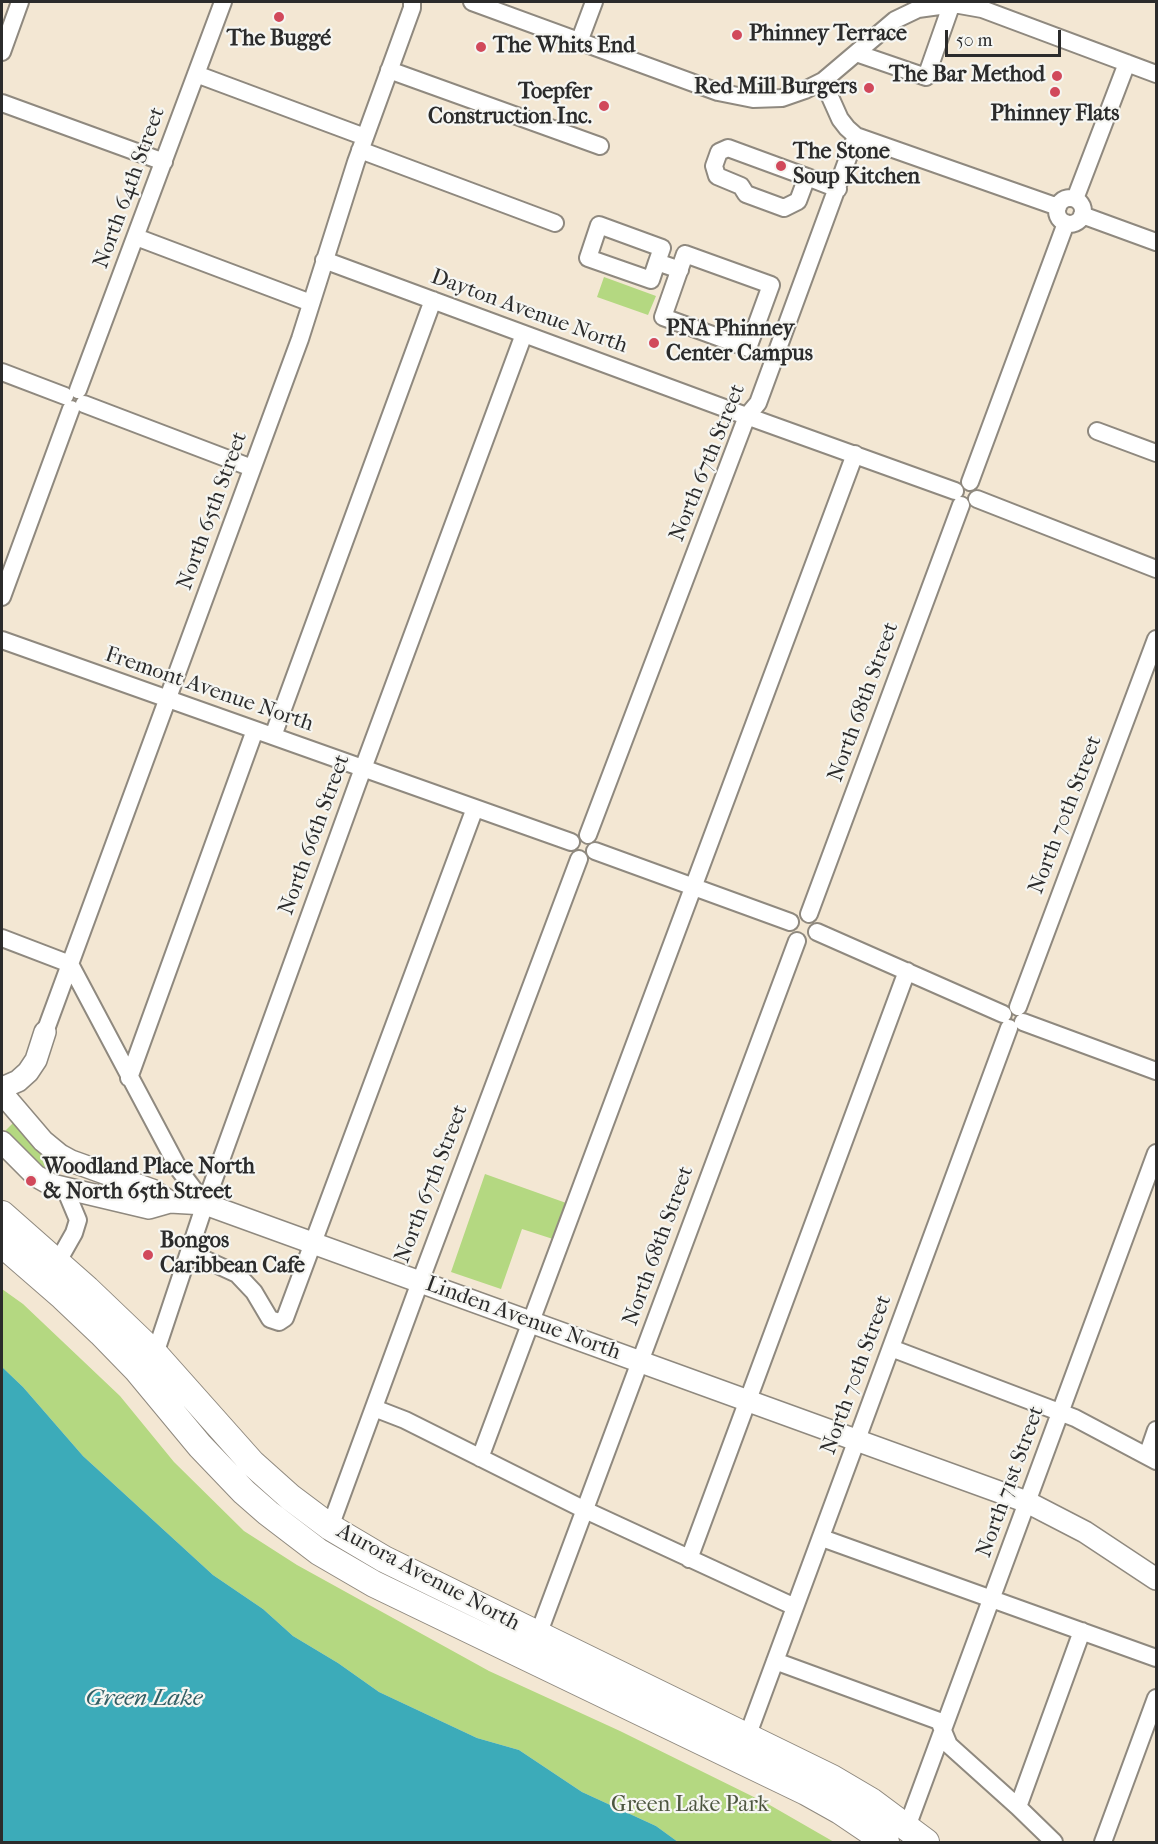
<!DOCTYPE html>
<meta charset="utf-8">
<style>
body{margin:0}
#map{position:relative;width:1158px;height:1844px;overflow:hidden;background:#f3e7d3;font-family:"IM FELL French Canon",serif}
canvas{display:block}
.frame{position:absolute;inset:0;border:3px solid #2b2b2b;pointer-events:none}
.scale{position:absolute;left:945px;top:30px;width:116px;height:27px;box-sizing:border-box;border:3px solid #2b2b2b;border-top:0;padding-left:8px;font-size:18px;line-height:21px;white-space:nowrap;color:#2b2b2b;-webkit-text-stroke:4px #f6f6f2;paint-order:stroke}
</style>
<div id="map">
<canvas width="1158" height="1844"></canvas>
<div class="frame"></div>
<div class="scale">50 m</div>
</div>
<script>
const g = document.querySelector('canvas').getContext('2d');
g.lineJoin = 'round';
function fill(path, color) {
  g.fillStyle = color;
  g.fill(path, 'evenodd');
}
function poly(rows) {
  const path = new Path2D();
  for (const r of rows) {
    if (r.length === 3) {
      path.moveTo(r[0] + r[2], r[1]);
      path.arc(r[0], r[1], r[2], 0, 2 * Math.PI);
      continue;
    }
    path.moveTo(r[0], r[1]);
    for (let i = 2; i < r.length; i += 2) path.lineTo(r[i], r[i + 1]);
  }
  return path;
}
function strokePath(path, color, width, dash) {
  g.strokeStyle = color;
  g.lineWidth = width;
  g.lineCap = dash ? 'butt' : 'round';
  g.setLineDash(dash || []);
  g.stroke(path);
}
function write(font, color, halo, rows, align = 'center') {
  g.font = font + ' "IM FELL French Canon",serif';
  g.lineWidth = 4.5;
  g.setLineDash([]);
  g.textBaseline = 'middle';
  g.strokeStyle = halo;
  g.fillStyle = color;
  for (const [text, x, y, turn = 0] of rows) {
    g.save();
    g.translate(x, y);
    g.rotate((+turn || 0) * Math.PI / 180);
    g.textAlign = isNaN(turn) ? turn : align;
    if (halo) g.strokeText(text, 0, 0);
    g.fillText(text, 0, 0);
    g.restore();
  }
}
const green = poly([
 [604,277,656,296,648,315,597,297],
 [17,1119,57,1161,53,1178,2,1134],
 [485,1174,569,1204,556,1240,522,1229,501,1289,451,1272],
 [2,1289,23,1304,120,1396,174,1462,244,1531,297,1565,489,1671,620,1731,768,1804,834,1842,678,1842,656,1826,582,1792,519,1750,477,1738,379,1692,338,1663,293,1636,263,1609,213,1575,83,1456,23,1387,2,1367]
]);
const water = poly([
 [2,1367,23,1387,83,1456,213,1575,263,1609,293,1636,338,1663,379,1692,477,1738,519,1750,582,1792,656,1826,678,1842,2,1842]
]);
const minor = poly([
 [472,2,718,92,753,99,782,98,805,90,823,81,895,20,918,9,954,4,982,9,1156,74],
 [579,42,594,2],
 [2,52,20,2],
 [856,53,926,77,951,6],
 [389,70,600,146],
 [196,74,365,137],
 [2,103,164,162],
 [856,136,1058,207],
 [360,150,555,223],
 [807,177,798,201,784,208,746,194,741,186,717,176,714,166,719,152,728,148,807,177,838,189],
 [1070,211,13],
 [1075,199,1127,63],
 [1082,215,1156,242],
 [136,237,311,303],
 [685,254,771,285,748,348,663,317,685,254],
 [324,260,727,409,955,491],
 [657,262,662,248,599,225,588,258,651,280,657,262,680,270],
 [2,372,65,396],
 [78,390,223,2],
 [84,404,252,468],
 [1097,431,1156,453],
 [970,482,1066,223],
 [977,499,1156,569],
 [2,597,71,409],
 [2,640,571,842],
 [273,736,433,300],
 [588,835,747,416,758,403,856,136,847,128,840,119,823,81],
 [595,851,790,922],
 [809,914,961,505],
 [817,932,1003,1014],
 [2,938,70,964,180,1171,205,1204],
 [1018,1007,1156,639],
 [1023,1022,1156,1071],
 [45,1032,300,339,356,162,412,8,412,2],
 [129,1078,255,730],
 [189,1252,237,1274,254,1292,270,1319,279,1322,285,1318,475,808],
 [57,1263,74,1233,78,1220,65,1189],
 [891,1348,1075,1418,1156,1461],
 [155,1354,205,1204,358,782,524,334],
 [374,1408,405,1420,585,1510,795,1607],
 [1147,1456,1156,1430],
 [480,1458,855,454],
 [330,1527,420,1282,579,859],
 [822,1538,1156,1658],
 [689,1559,907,971],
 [538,1635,797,941],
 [775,1661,939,1721,949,1745,1018,1807,1054,1842],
 [747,1737,1009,1028],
 [1018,1807,1082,1631],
 [907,1827,1156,1153],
 [1103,1842,1156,1698]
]);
const major = poly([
 [2,1088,18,1081,28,1072,36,1060,45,1032],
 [2,1093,43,1141,60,1155,71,1161,152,1190,170,1202],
 [2,1142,36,1176,52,1185,149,1208,170,1202,205,1204,1027,1502,1085,1532,1156,1579]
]);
const highway = poly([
 [2,1214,87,1289,155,1354,252,1463,290,1497,330,1527,384,1559,832,1778,871,1801,926,1842],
 [2,1244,63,1297,101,1333,137,1370,200,1446,244,1492,268,1513,319,1552,374,1584,806,1792,840,1811,886,1842]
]);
const markers = [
 [279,17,6,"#d1495b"],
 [737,35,6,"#d1495b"],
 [481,47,6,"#d1495b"],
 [1057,76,6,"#d1495b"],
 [869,88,6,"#d1495b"],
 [1055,92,6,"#d1495b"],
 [604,106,6,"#d1495b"],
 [781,166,6,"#d1495b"],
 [654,343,6,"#d1495b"],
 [31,1181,6,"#d1495b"],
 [148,1255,6,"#d1495b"]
];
const poiNames = [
 ["Phinney Terrace",749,35],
 ["The Buggé",279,40,"center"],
 ["The Whits End",493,47],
 ["The Bar Method",1045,76,"right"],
 ["Red Mill Burgers",857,88,"right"],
 ["Toepfer",592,93,"right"],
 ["Construction Inc.",592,118,"right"],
 ["Phinney Flats",1055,115,"center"],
 ["The Stone",793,153],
 ["Soup Kitchen",793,178],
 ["PNA Phinney",666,330],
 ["Center Campus",666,355],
 ["Woodland Place North",43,1168],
 ["& North 65th Street",43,1193],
 ["Bongos",160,1242],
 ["Caribbean Cafe",160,1267]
];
const streetNames = [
 ["North 64th Street",130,188,-70],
 ["Dayton Avenue North",529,312,20],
 ["North 67th Street",708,463,-68],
 ["North 65th Street",213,511,-70],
 ["Fremont Avenue North",209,690,19],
 ["North 68th Street",864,702,-70],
 ["North 70th Street",1066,815,-69],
 ["North 66th Street",315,835,-70],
 ["North 67th Street",432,1184,-69],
 ["North 68th Street",659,1246,-70],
 ["Linden Avenue North",523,1319,20],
 ["North 70th Street",857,1375,-70],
 ["North 71st Street",1011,1482,-70],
 ["Aurora Avenue North",428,1578,28]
];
const parkNames = [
 ["Green Lake Park",690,1806]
];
const waterNames = [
 ["Green Lake",144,1699]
];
fill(green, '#b4d881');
fill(water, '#3cabb9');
strokePath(minor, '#8f897f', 20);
strokePath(major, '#8f897f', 24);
strokePath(highway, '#8f897f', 28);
strokePath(minor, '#fff', 16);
strokePath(major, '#fff', 21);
strokePath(highway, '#fff', 26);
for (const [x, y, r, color] of markers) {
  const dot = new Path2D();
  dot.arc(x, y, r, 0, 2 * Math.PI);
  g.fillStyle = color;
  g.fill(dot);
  strokePath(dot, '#f6f6f2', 2);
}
write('bold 22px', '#2b2b2b', '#f6f6f2', poiNames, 'left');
write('22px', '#2b2b2b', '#f6f6f2', streetNames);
write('22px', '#4d5640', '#f6f6f2', parkNames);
write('italic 24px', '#325e64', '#f6f6f2', waterNames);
</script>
